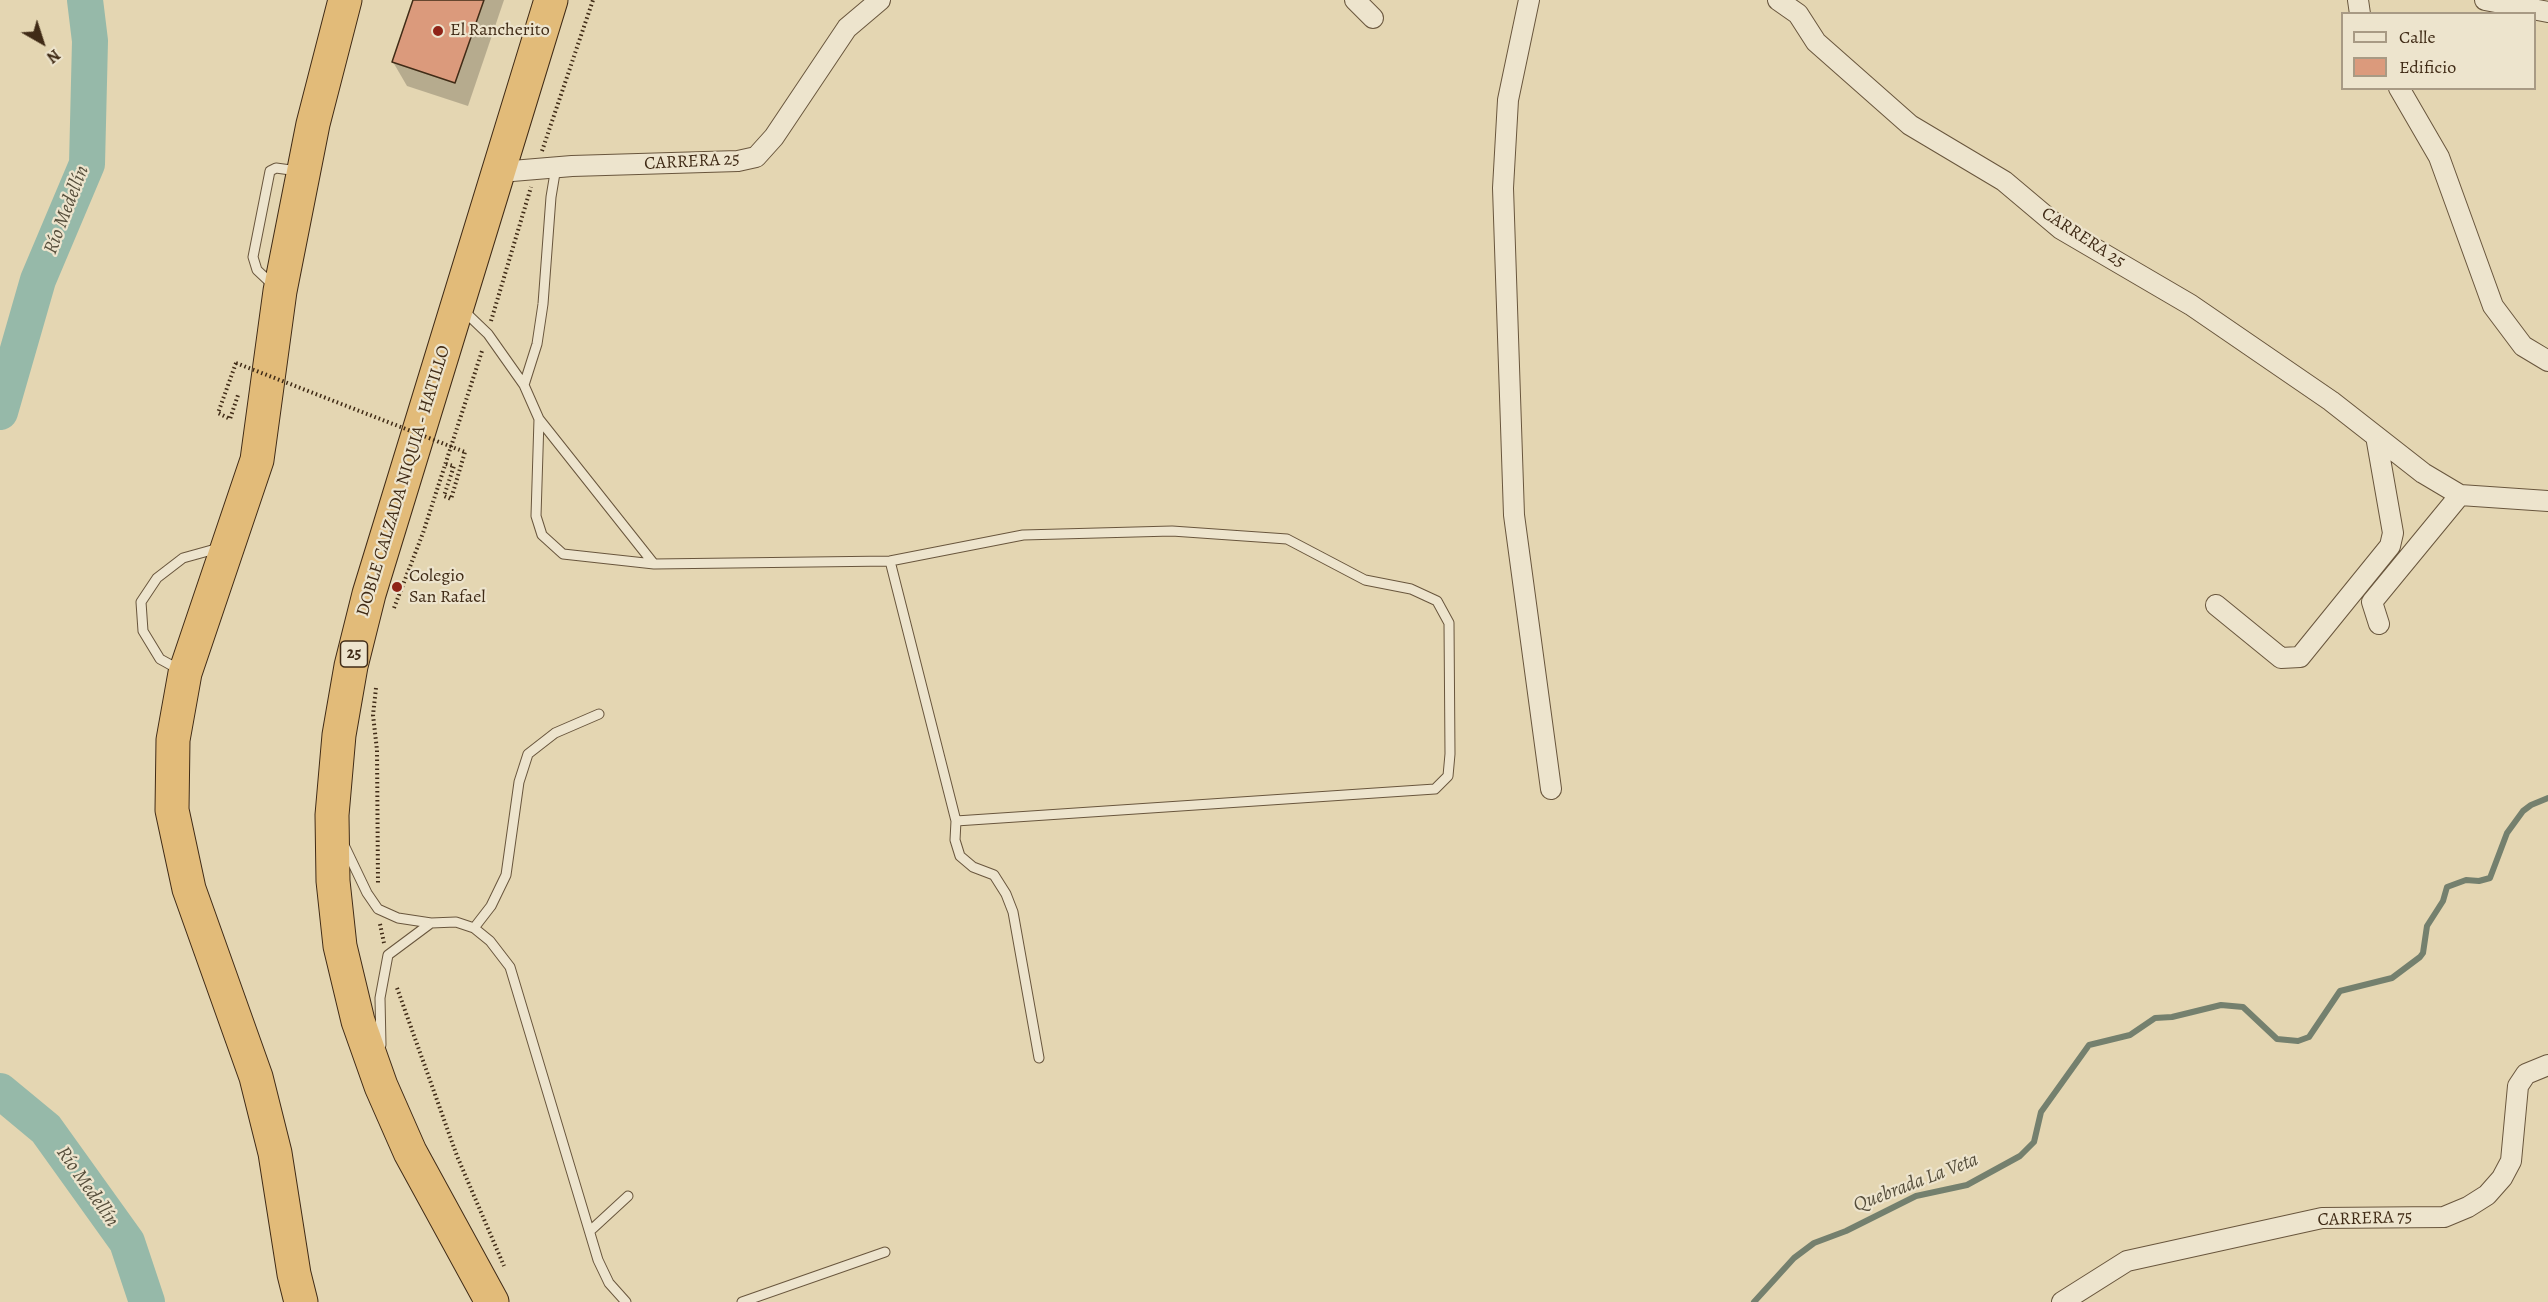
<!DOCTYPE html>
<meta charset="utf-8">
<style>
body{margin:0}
#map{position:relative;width:2548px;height:1302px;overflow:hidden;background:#e4d6b2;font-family:Alegreya,serif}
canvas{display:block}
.legend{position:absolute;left:2341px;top:12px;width:195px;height:78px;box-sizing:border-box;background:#ede4cd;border:2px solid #a89a84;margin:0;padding:8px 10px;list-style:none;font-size:18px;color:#402b16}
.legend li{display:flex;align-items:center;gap:12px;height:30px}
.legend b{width:30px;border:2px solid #a89a84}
.north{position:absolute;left:12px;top:12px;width:60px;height:60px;-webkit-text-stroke:4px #ede4cd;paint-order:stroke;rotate:141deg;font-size:16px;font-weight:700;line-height:24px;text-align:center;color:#402b16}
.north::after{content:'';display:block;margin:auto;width:21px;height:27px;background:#402b16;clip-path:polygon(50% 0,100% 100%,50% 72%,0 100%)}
</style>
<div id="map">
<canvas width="2548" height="1302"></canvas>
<ul class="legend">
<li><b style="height:8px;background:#ede4cd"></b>Calle</li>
<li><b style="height:16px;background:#db9a7c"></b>Edificio</li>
</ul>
<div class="north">N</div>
</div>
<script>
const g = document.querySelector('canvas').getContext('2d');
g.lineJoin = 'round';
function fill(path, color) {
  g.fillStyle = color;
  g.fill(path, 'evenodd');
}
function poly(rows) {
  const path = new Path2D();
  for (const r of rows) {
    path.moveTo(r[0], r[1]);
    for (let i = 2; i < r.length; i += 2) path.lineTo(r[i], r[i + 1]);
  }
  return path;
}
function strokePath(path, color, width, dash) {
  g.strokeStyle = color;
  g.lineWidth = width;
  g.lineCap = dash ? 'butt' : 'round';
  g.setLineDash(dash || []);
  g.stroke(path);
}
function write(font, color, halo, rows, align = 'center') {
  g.font = font + ' Alegreya,serif';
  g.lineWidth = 4.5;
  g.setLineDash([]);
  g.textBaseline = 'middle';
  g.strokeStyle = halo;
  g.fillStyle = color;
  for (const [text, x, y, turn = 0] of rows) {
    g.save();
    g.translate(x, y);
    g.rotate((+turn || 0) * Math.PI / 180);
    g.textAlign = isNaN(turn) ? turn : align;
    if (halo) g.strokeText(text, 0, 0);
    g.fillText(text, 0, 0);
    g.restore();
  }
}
const shadow = poly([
 [414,0,504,0,468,106,407,86,393,62]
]);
const stream = poly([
 [1754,1302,1794,1258,1814,1243,1846,1231,1916,1196,1967,1185,2020,1156,2034,1142,2041,1112,2089,1045,2130,1035,2155,1018,2172,1017,2221,1005,2243,1007,2277,1039,2298,1041,2309,1037,2340,991,2392,978,2420,957,2423,953,2427,926,2443,901,2447,887,2466,880,2479,881,2490,878,2507,833,2523,811,2531,805,2548,798]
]);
const river = poly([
 [0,412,38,280,87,164,90,41,85,0],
 [0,1091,46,1129,127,1242,147,1302]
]);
const building = poly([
 [413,0,484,0,455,83,392,62,413,0]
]);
const path = poly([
 [542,151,593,0],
 [491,321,531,187],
 [236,363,218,413,230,419,238,395],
 [446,464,454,466,444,496,451,499,465,452],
 [394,608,423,533,482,351],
 [376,688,373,715,377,750,378,884],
 [380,924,384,943],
 [397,988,457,1156,504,1266]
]);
const service = poly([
 [274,286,257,270,253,257,270,171,276,168,298,171],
 [463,310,488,334,524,385,539,419,536,516,542,535,563,554,654,564,890,561,1023,535,1172,531,1287,539,1365,580,1411,589,1437,601,1449,623,1450,754,1448,776,1435,789,956,821],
 [524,385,537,344,543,304,551,197,556,167],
 [539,419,654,564],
 [890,561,956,821,955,840,960,856,973,867,994,875,1006,894,1013,912,1039,1058],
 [180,670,160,659,143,631,141,602,157,578,183,558,219,548],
 [345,847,367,893,378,909,398,918,431,923,456,922,474,928,490,941,510,967,598,1260,609,1283,626,1302],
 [474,928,491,906,506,875,519,782,528,754,555,733,599,714],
 [381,1045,380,998,388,955,431,923],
 [590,1231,628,1196],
 [742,1302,885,1252]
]);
const minor = poly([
 [1355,0,1373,18],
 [1529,0,1508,100,1503,188,1514,515,1551,789],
 [1778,0,1798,14,1816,42,1910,125,2004,181,2061,229,2191,305,2331,401,2423,473,2460,495,2548,501],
 [2358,0,2360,14],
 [2485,0,2548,12],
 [2399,88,2439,157,2493,306,2523,346,2548,361],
 [500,172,572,166,738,161,756,157,774,137,847,28,880,0],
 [2216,605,2281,658,2300,657,2390,546,2393,533,2376,436],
 [2379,624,2372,602,2460,495],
 [2062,1302,2127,1261,2322,1218,2444,1217,2468,1207,2487,1195,2502,1178,2511,1161,2518,1086,2526,1074,2548,1065]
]);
const trunk = poly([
 [301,1302,294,1274,275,1153,256,1077,189,889,172,810,173,740,185,673,257,460,280,291,313,124,345,0],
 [492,1302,410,1152,381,1086,358,1021,340,946,333,881,332,815,339,735,351,666,369,594,551,0]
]);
const pathBridge = poly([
 [236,363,465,452]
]);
const markers = [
 [438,31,6,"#8f2418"],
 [397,587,6,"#8f2418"]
];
const shields = [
 [354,654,27]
];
const shieldNames = [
 ["25",354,654]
];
const poiNames = [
 ["El Rancherito",450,31],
 ["Colegio",409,577],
 ["San Rafael",409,598]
];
const streetNames = [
 ["CARRERA 25",692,162,-3],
 ["CARRERA 25",2083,238,33],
 ["DOBLE CALZADA NIQUIA - HATILLO",404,481,-73],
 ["CARRERA 75",2365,1219,-2]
];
const waterNames = [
 ["Río Medellín",67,210,-69],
 ["Quebrada La Veta",1916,1183,-21],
 ["Río Medellín",87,1187,55]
];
fill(shadow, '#0003');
strokePath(stream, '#74806e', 6);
strokePath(river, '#96b9a9', 36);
fill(building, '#db9a7c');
strokePath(building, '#402b16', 1.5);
strokePath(service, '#69563d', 11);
strokePath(minor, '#69563d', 22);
strokePath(trunk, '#402b16', 35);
strokePath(path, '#402b16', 4, [1.5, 3]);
strokePath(service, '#ede4cd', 9);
strokePath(minor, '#ede4cd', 20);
strokePath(trunk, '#e2bb79', 33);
strokePath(pathBridge, '#402b16', 4, [1.5, 3]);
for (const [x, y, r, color] of markers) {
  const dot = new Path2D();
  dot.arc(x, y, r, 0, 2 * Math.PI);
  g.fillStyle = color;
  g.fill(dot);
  strokePath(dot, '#ede4cd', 2);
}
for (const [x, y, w] of shields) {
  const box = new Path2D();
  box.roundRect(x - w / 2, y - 13, w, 26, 4.5);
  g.fillStyle = '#ede4cd';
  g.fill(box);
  strokePath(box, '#402b16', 1.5);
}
write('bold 16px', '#402b16', null, shieldNames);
write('18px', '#402b16', '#ede4cd', poiNames, 'left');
write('18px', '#402b16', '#ede4cd', streetNames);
write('italic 20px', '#564e3b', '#ede4cd', waterNames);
</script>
